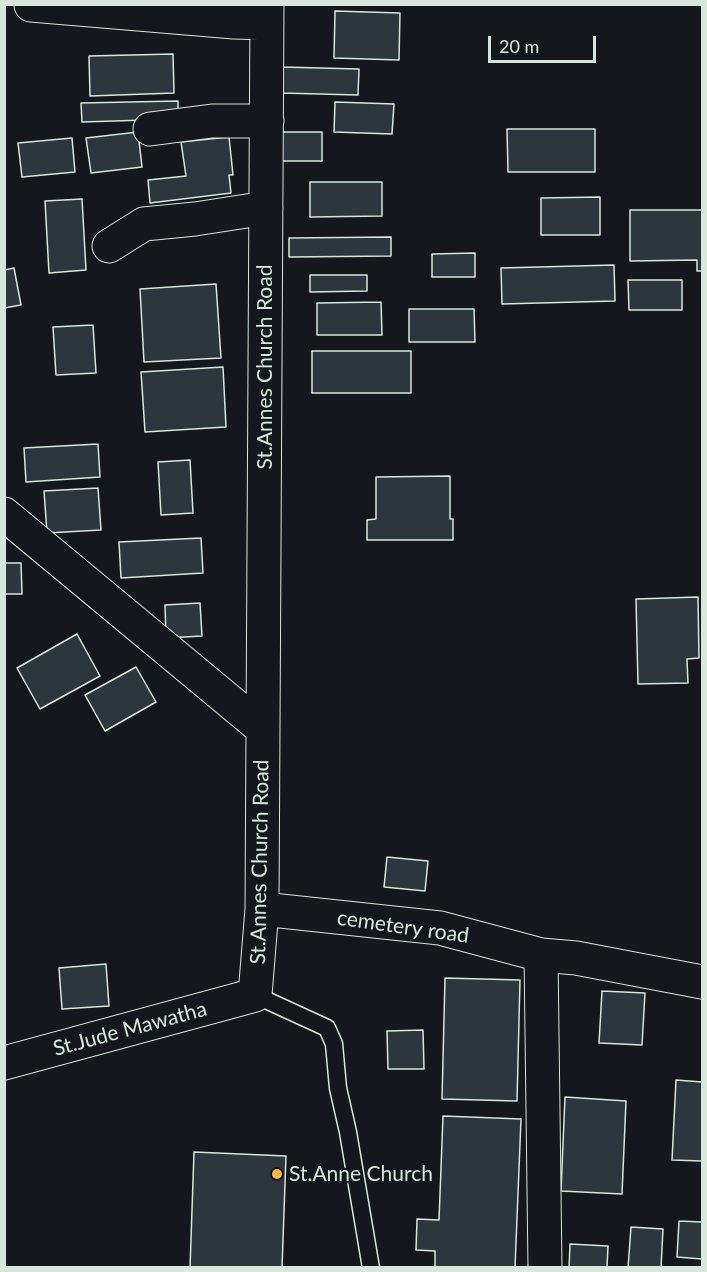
<!DOCTYPE html>
<style>
body{margin:0}
#map{position:relative;width:707px;height:1272px;overflow:hidden;background:#14181c;font-family:Lato,sans-serif}
canvas{display:block}
.frame{position:absolute;inset:0;border:6px solid #d8e6dc;pointer-events:none}
.scale{position:absolute;left:488px;top:36px;width:108px;height:27px;box-sizing:border-box;border:3px solid #d8e6dc;border-top:0;padding-left:8px;font-size:18px;line-height:21px;white-space:nowrap;color:#d8e6dc;-webkit-text-stroke:4px #14181c;paint-order:stroke}
</style>
<div id="map">
<canvas width="707" height="1272"></canvas>
<div class="frame"></div>
<div class="scale">20 m</div>
</div>
<script>
const g = document.querySelector('canvas').getContext('2d');
g.lineJoin = 'round';
function fill(path, color) {
  g.fillStyle = color;
  g.fill(path, 'evenodd');
}
function poly(rows) {
  const path = new Path2D();
  for (const r of rows) {
    path.moveTo(r[0], r[1]);
    for (let i = 2; i < r.length; i += 2) path.lineTo(r[i], r[i + 1]);
  }
  return path;
}
function strokePath(path, color, width, dash) {
  g.strokeStyle = color;
  g.lineWidth = width;
  g.lineCap = dash ? 'butt' : 'round';
  g.setLineDash(dash || []);
  g.stroke(path);
}
function write(font, color, halo, rows, align = 'center') {
  g.font = font + ' Lato,sans-serif';
  g.lineWidth = 4.5;
  g.setLineDash([]);
  g.textBaseline = 'middle';
  g.strokeStyle = halo;
  g.fillStyle = color;
  for (const [text, x, y, turn = 0] of rows) {
    g.save();
    g.translate(x, y);
    g.rotate((+turn || 0) * Math.PI / 180);
    g.textAlign = isNaN(turn) ? turn : align;
    if (halo) g.strokeText(text, 0, 0);
    g.fillText(text, 0, 0);
    g.restore();
  }
}
const building = poly([
 [335,11,400,13,399,60,334,58,335,11],
 [173,54,174,93,90,96,89,56,173,54],
 [282,67,359,69,358,95,281,93,282,67],
 [178,101,178,119,82,122,81,103,178,101],
 [335,102,394,104,392,134,334,132,335,102],
 [507,129,595,129,595,172,508,172,507,129],
 [138,132,142,167,91,173,86,138,138,132],
 [280,132,322,132,322,161,280,161,280,132],
 [229,137,233,175,229,175,231,193,150,203,148,180,186,176,181,142,229,137],
 [72,138,75,172,22,177,18,143,72,138],
 [310,182,382,182,382,216,310,217,310,182],
 [600,197,600,235,541,235,541,198,600,197],
 [82,199,86,270,49,273,45,201,82,199],
 [630,210,702,210,702,271,697,271,697,260,630,261,630,210],
 [391,237,391,256,289,257,289,238,391,237],
 [475,253,475,277,432,277,432,254,475,253],
 [614,265,615,301,502,304,501,268,614,265],
 [14,268,21,305,4,308,4,270,14,268],
 [310,275,367,275,367,291,310,292,310,275],
 [628,280,682,280,682,310,629,310,628,280],
 [216,284,221,358,144,362,140,289,216,284],
 [381,302,382,335,317,335,317,303,381,302],
 [409,309,474,309,475,342,409,342,409,309],
 [93,325,96,373,56,375,53,327,93,325],
 [312,351,411,351,411,393,312,393,312,351],
 [223,367,226,427,145,432,141,372,223,367],
 [98,444,100,477,26,482,24,448,98,444],
 [190,460,193,513,161,515,158,462,190,460],
 [450,476,450,519,453,519,453,540,367,540,367,520,376,519,376,477,450,476],
 [98,488,101,530,47,533,44,491,98,488],
 [201,538,203,573,121,578,119,542,201,538],
 [4,563,21,563,22,594,4,594,4,563],
 [698,597,699,658,687,659,688,683,638,684,636,599,698,597],
 [200,603,202,636,166,638,165,605,200,603],
 [77,634,100,676,40,709,17,668,77,634],
 [136,667,156,702,105,731,85,695,136,667],
 [387,857,428,861,425,891,384,887,387,857],
 [106,964,109,1006,62,1009,59,968,106,964],
 [445,978,520,980,517,1101,442,1099,445,978],
 [602,991,645,993,642,1045,599,1043,602,991],
 [423,1030,424,1069,388,1069,387,1031,423,1030],
 [676,1080,702,1082,702,1161,672,1160,676,1080],
 [565,1097,626,1101,622,1194,561,1191,565,1097],
 [443,1116,521,1119,515,1268,435,1268,435,1251,416,1250,417,1219,439,1220,443,1116],
 [194,1152,286,1156,282,1268,190,1268,194,1152],
 [679,1221,702,1222,702,1259,677,1257,679,1221],
 [631,1227,663,1229,661,1268,628,1268,631,1227],
 [570,1244,608,1246,607,1268,569,1268,570,1244]
]);
const lane = poly([
 [255,995,327,1028,334,1044,338,1088,348,1132,371,1268]
]);
const street = poly([
 [31,5,234,22,267,23],
 [150,129,212,121,267,121],
 [109,246,144,224,195,219,266,208],
 [4,514,263,729],
 [262,909,440,928,541,955,576,958,702,982],
 [541,955,545,1268],
 [4,1063,255,995,262,909,267,4]
]);
const markers = [
 [277,1174,6,"#ffb74d"]
];
const streetNames = [
 ["St.Annes Church Road",265,367,-90],
 ["St.Annes Church Road",260,862,-89],
 ["cemetery road",403,927,8],
 ["St.Jude Mawatha",130,1029,-15]
];
const poiNames = [
 ["St.Anne Church",289,1174]
];
fill(building, '#2c363c');
strokePath(building, '#d8e6dc', 1.5);
strokePath(lane, '#d8e6dc', 19);
strokePath(street, '#d8e6dc', 35);
strokePath(lane, '#14181c', 16);
strokePath(street, '#14181c', 33);
for (const [x, y, r, color] of markers) {
  const dot = new Path2D();
  dot.arc(x, y, r, 0, 2 * Math.PI);
  g.fillStyle = color;
  g.fill(dot);
  strokePath(dot, '#14181c', 2);
}
write('21px', '#d8e6dc', '#14181c', streetNames);
write('21px', '#d8e6dc', '#14181c', poiNames, 'left');
</script>
